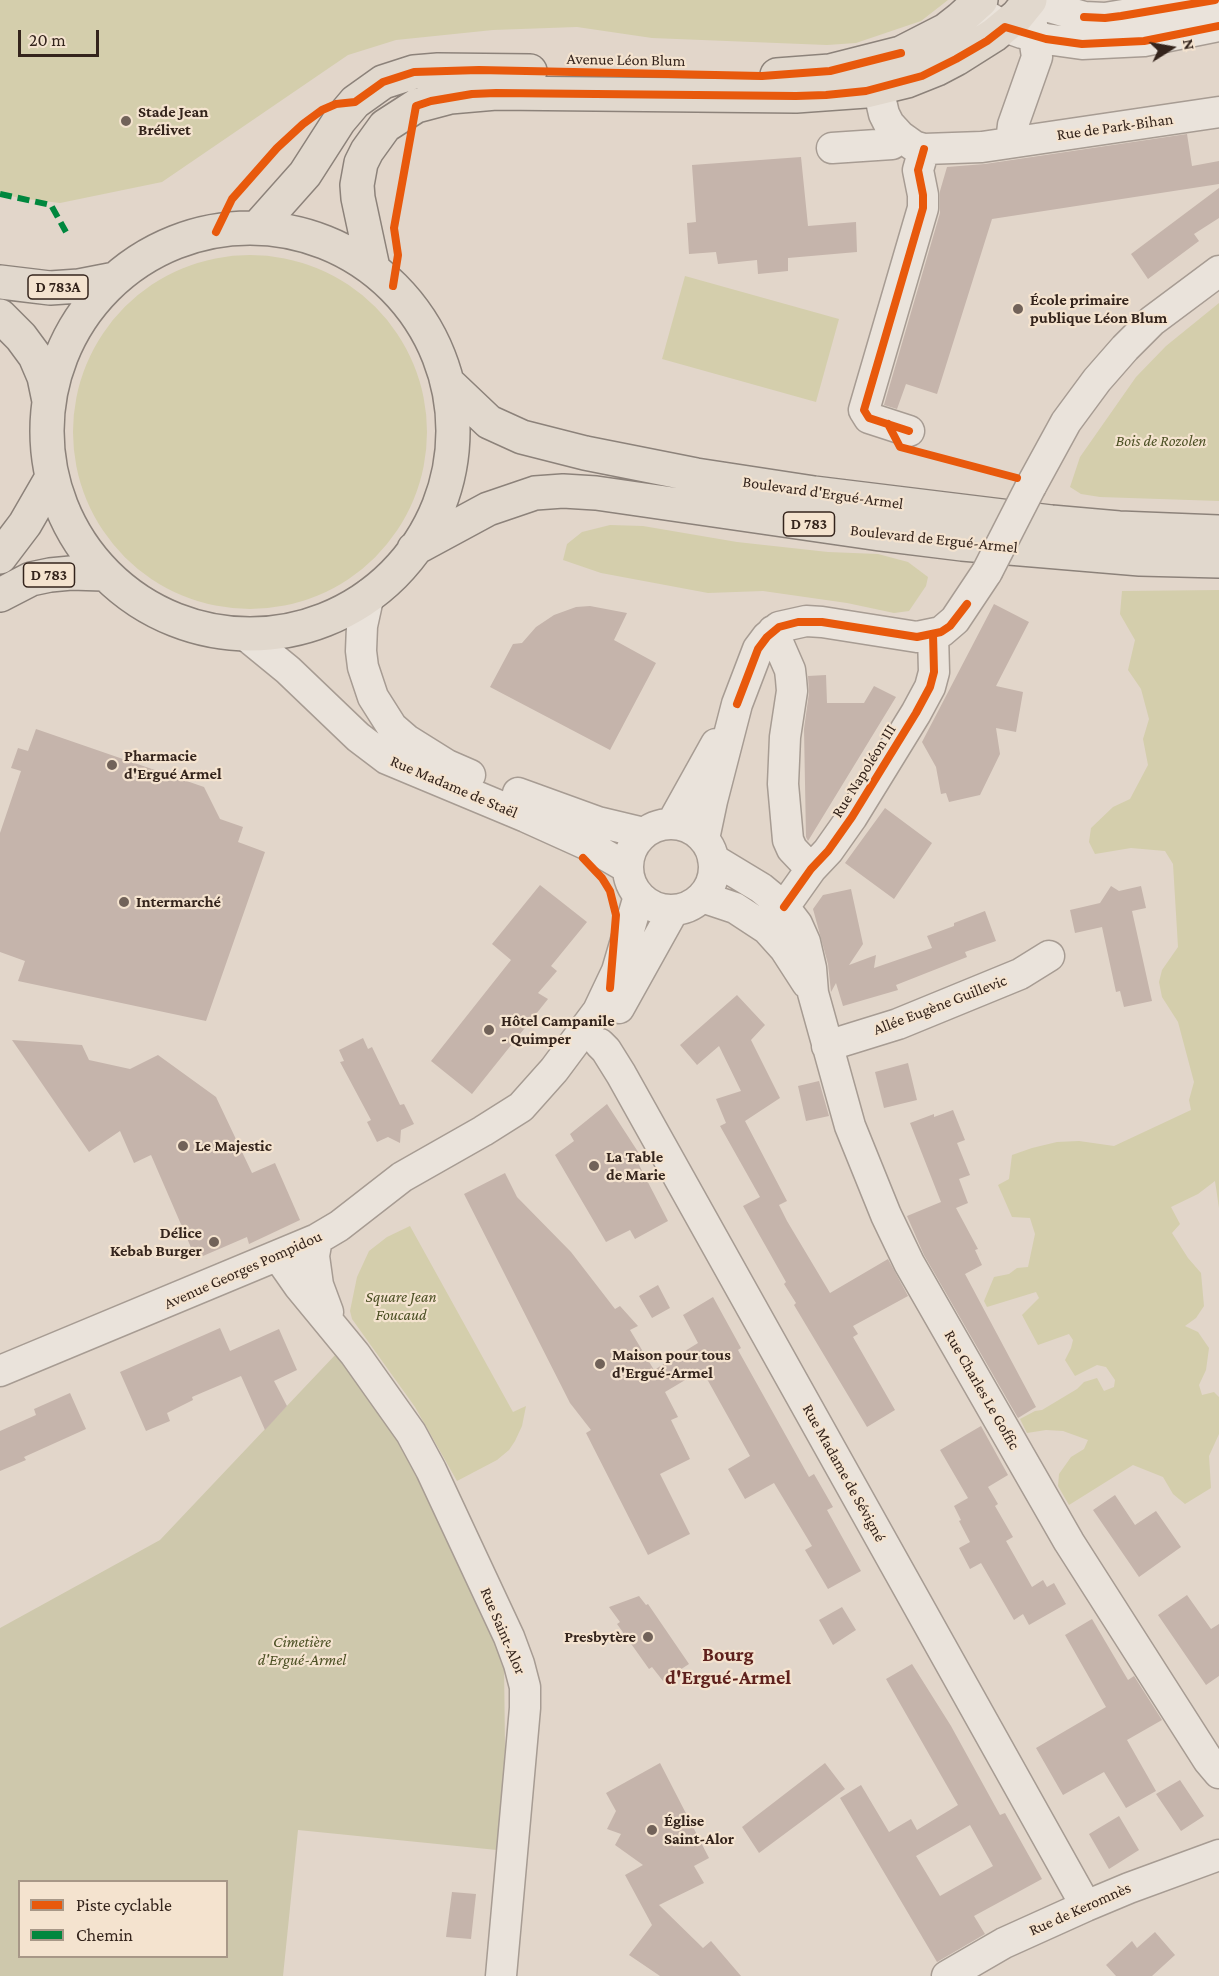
<!DOCTYPE html>
<meta charset="utf-8">
<style>
body{margin:0}
#map{position:relative;width:1219px;height:1976px;overflow:hidden;background:#e2d6ca;font-family:"Crimson Pro",serif}
canvas{display:block}
.legend{position:absolute;left:18px;top:1880px;width:210px;height:78px;box-sizing:border-box;background:#f4e3cf;border:2px solid #a79787;margin:0;padding:8px 10px;list-style:none;font-size:18px;color:#34241c}
.legend li{display:flex;align-items:center;gap:12px;height:30px}
.legend b{width:30px;border:2px solid #a79787}
.north{position:absolute;left:1141px;top:18px;width:60px;height:60px;-webkit-text-stroke:4px #f4e3cf;paint-order:stroke;rotate:79deg;font-size:16px;font-weight:700;line-height:24px;text-align:center;color:#34241c}
.north::after{content:'';display:block;margin:auto;width:21px;height:27px;background:#34241c;clip-path:polygon(50% 0,100% 100%,50% 72%,0 100%)}
.scale{position:absolute;left:18px;top:30px;width:81px;height:27px;box-sizing:border-box;border:3px solid #34241c;border-top:0;padding-left:8px;font-size:18px;line-height:21px;white-space:nowrap;color:#34241c;-webkit-text-stroke:4px #f4e3cf;paint-order:stroke}
</style>
<div id="map">
<canvas width="1219" height="1976"></canvas>
<ul class="legend">
<li><b style="height:8px;background:#e8590c"></b>Piste cyclable</li>
<li><b style="height:8px;background:#00873e"></b>Chemin</li>
</ul>
<div class="north">N</div>
<div class="scale">20 m</div>
</div>
<script>
const g = document.querySelector('canvas').getContext('2d');
g.lineJoin = 'round';
function fill(path, color) {
  g.fillStyle = color;
  g.fill(path, 'evenodd');
}
function poly(rows) {
  const path = new Path2D();
  for (const r of rows) {
    if (r.length === 3) {
      path.moveTo(r[0] + r[2], r[1]);
      path.arc(r[0], r[1], r[2], 0, 2 * Math.PI);
      continue;
    }
    path.moveTo(r[0], r[1]);
    for (let i = 2; i < r.length; i += 2) path.lineTo(r[i], r[i + 1]);
  }
  return path;
}
function strokePath(path, color, width, dash) {
  g.strokeStyle = color;
  g.lineWidth = width;
  g.lineCap = dash ? 'butt' : 'round';
  g.setLineDash(dash || []);
  g.stroke(path);
}
function write(font, color, halo, rows, align = 'center') {
  g.font = font + ' "Crimson Pro",serif';
  g.lineWidth = 4.5;
  g.setLineDash([]);
  g.textBaseline = 'middle';
  g.strokeStyle = halo;
  g.fillStyle = color;
  for (const [text, x, y, turn = 0] of rows) {
    g.save();
    g.translate(x, y);
    g.rotate((+turn || 0) * Math.PI / 180);
    g.textAlign = isNaN(turn) ? turn : align;
    if (halo) g.strokeText(text, 0, 0);
    g.fillText(text, 0, 0);
    g.restore();
  }
}
const green = poly([
 [0,0,948,0,921,21,856,43,827,45,652,38,577,27,493,30,396,40,348,55,162,182,60,203,19,198,0,193],
 [250,432,177],
 [685,276,839,319,816,402,662,359],
 [1219,303,1219,501,1100,497,1081,494,1070,487,1080,457,1136,377,1166,346],
 [610,525,643,526,737,542,828,552,878,554,908,562,928,577,926,586,909,611,894,613,847,603,763,591,708,593,601,573,563,560,567,544,582,532],
 [1219,590,1219,1208,1215,1181,1198,1194,1171,1207,1180,1224,1172,1233,1188,1258,1201,1273,1204,1306,1196,1318,1185,1326,1198,1332,1209,1348,1206,1370,1199,1385,1202,1395,1214,1392,1219,1397,1219,1434,1209,1456,1211,1488,1185,1504,1173,1494,1163,1477,1133,1465,1069,1505,1058,1486,1059,1474,1071,1457,1084,1449,1088,1440,1063,1431,1046,1430,1027,1433,1020,1419,1035,1411,1042,1410,1077,1389,1084,1382,1097,1378,1104,1391,1114,1387,1115,1380,1106,1367,1097,1365,1075,1376,1065,1360,1071,1348,1073,1340,1069,1334,1038,1345,1022,1315,1039,1298,1036,1292,987,1307,984,1301,994,1277,1009,1274,1017,1268,1028,1267,1035,1234,1030,1218,1012,1217,998,1185,1009,1179,1012,1155,1032,1148,1057,1142,1079,1141,1114,1146,1191,1110,1189,1100,1194,1082,1178,1022,1162,997,1159,982,1162,970,1178,947,1173,864,1165,851,1131,848,1095,854,1089,842,1091,828,1113,807,1130,799,1148,765,1143,739,1149,719,1141,689,1128,670,1135,640,1120,614,1122,591],
 [410,1226,513,1412,526,1406,522,1426,515,1441,509,1450,497,1460,457,1481,415,1407,352,1319,350,1311,357,1277,369,1251,387,1237]
]);
const cemetery = poly([
 [337,1353,401,1442,504,1661,505,1750,497,1850,298,1830,283,1976,0,1976,0,1628,160,1540],
 [20,1882,226,1882,226,1956,20,1956]
]);
const building = poly([
 [1187,134,1192,166,1219,161,1219,184,992,219,937,394,906,384,897,409,884,405,940,213,940,191,947,167,985,164],
 [801,157,808,226,856,222,857,252,788,258,788,271,758,274,757,260,718,264,716,252,689,254,687,223,696,222,692,165],
 [1219,188,1219,218,1194,234,1199,241,1148,279,1131,254],
 [994,604,1029,622,996,686,1023,692,1016,732,996,728,1000,754,980,795,949,802,946,793,941,794,936,767,922,742],
 [590,606,627,613,614,640,656,663,610,750,490,687,513,644,522,643,536,627,554,615,576,607],
 [826,675,827,703,864,703,874,686,896,697,808,841,806,837,804,729,809,693,808,676],
 [36,729,204,787,220,819,243,827,238,842,265,852,206,1021,18,981,25,961,0,952,0,833,21,771,11,768,18,748,28,751],
 [885,808,932,843,894,899,845,863],
 [540,885,587,922,551,966,557,971,538,993,548,999,472,1094,431,1061,511,960,492,944],
 [1111,886,1119,891,1141,886,1146,908,1132,911,1152,1001,1124,1007,1120,991,1116,992,1102,927,1075,933,1070,910,1100,903],
 [851,889,863,944,849,965,876,955,874,968,932,948,927,936,954,926,954,923,985,911,996,941,965,952,967,957,896,985,898,990,843,1006,836,983,831,992,828,964,813,909,823,895],
 [737,995,765,1025,751,1040,780,1098,745,1121,787,1201,779,1205,787,1221,830,1293,888,1259,908,1296,853,1326,858,1334,853,1337,895,1410,867,1427,794,1305,796,1303,784,1284,786,1282,743,1206,760,1197,720,1126,726,1123,716,1099,741,1091,719,1046,697,1065,680,1045],
 [363,1038,368,1049,372,1047,400,1105,404,1104,414,1124,401,1130,400,1143,388,1137,377,1142,367,1122,371,1120,340,1062,344,1061,339,1050],
 [12,1040,82,1045,89,1060,130,1069,158,1055,216,1097,252,1173,275,1163,300,1220,249,1244,247,1237,196,1259,151,1155,134,1163,120,1131,89,1152],
 [908,1063,917,1100,884,1108,875,1072],
 [819,1081,829,1116,806,1121,798,1086],
 [607,1104,642,1158,637,1161,668,1221,635,1239,630,1230,606,1242,555,1155,574,1141,570,1134],
 [953,1110,965,1140,957,1143,970,1175,959,1179,968,1203,956,1208,978,1249,975,1250,982,1265,965,1274,1036,1407,1018,1418,924,1255,907,1216,941,1202,910,1123,934,1114,934,1117],
 [505,1173,517,1197,571,1252,615,1309,620,1306,638,1326,630,1330,654,1370,698,1343,683,1315,713,1297,741,1348,738,1350,809,1477,814,1474,833,1507,827,1510,861,1571,828,1589,805,1550,812,1546,774,1483,745,1499,728,1469,750,1456,702,1370,665,1392,678,1417,671,1420,690,1459,660,1474,690,1534,648,1555,586,1433,591,1430,570,1403,464,1194],
 [658,1285,670,1308,652,1318,639,1296],
 [220,1328,230,1351,279,1329,297,1370,274,1381,287,1406,265,1430,241,1376,192,1397,193,1400,167,1413,170,1421,146,1431,120,1372],
 [70,1393,86,1429,24,1457,26,1460,0,1471,0,1431,36,1415,34,1409],
 [981,1426,1008,1475,988,1487,998,1504,995,1506,1013,1537,1006,1541,1032,1587,1043,1580,1047,1587,1054,1583,1066,1604,1029,1625,1023,1614,1014,1620,981,1563,970,1569,959,1548,970,1542,959,1521,961,1520,954,1506,968,1498,940,1450],
 [1115,1495,1135,1525,1156,1511,1181,1547,1139,1577,1093,1510],
 [1187,1595,1211,1629,1219,1624,1219,1676,1206,1685,1158,1615],
 [639,1596,646,1605,648,1604,689,1664,663,1681,652,1667,649,1669,617,1624,620,1622,609,1607],
 [842,1607,856,1630,833,1645,819,1620],
 [1092,1619,1128,1680,1134,1676,1162,1720,1127,1740,1156,1791,1126,1808,1104,1772,1063,1795,1036,1748,1106,1707,1065,1635],
 [912,1664,951,1726,1000,1815,1005,1813,1042,1879,974,1916,985,1934,937,1962,840,1798,861,1785,889,1832,911,1819,917,1830,958,1805,886,1679],
 [970,1825,993,1866,940,1896,916,1856],
 [660,1763,709,1858,694,1866,704,1883,659,1905,703,1948,711,1941,741,1976,660,1976,629,1955,652,1925,625,1875,643,1865,615,1845,621,1834,607,1829,616,1811,606,1793],
 [825,1763,845,1789,759,1853,742,1827],
 [1180,1780,1204,1816,1181,1831,1156,1794],
 [1119,1816,1139,1850,1109,1869,1089,1834],
 [452,1892,476,1894,471,1939,446,1937],
 [1155,1932,1175,1955,1152,1976,1116,1976,1106,1965,1132,1941,1137,1948]
]);
const minor = poly([
 [1026,0,1084,17,1105,18,1215,0],
 [973,8,1005,27,1022,33,1046,39,1082,44,1144,41,1219,26],
 [890,69,878,88,884,114,889,124,900,136,914,146,924,149,982,147,1219,112],
 [1011,142,1013,125,1037,57,1031,18],
 [832,148,892,144,900,136],
 [909,431,869,418,864,410,923,208,923,195,918,170,924,149],
 [1031,486,1066,422,1097,380,1125,348,1152,321,1219,271],
 [369,594,362,626,361,651,363,667,373,697,392,727,407,740,447,765,470,775],
 [773,631,790,670,791,679,792,691,785,737,783,784,788,840,792,849,811,869],
 [244,634,288,670,358,737,387,759,526,817,588,845,628,868],
 [518,793,598,822,644,833],
 [672,823,716,744],
 [671,867,43],
 [704,839,712,801,737,704,758,649,767,637,779,627,806,621,822,622,917,637,941,632,955,620,987,572],
 [713,859,761,888,784,907,797,924,805,942,811,968,813,993,850,1126,886,1215,909,1263,1069,1542,1208,1760,1219,1773],
 [702,897,735,908,767,929,785,949,807,983],
 [784,907,811,869,828,851,852,817,916,713,930,687,934,672,933,634],
 [619,1008,673,911],
 [600,1044,606,1050,621,1074,1086,1906],
 [827,1046,898,1024,1020,974,1049,956],
 [317,1239,314,1256,318,1285,328,1312],
 [278,1256,299,1286,355,1354,411,1433,431,1470,509,1637,519,1664,525,1687,525,1708,501,1976],
 [0,1371,317,1239,339,1226,402,1177,483,1131,521,1107,554,1070,598,1011,617,971,639,896],
 [947,1976,1004,1943,1086,1906,1129,1888,1219,1855]
]);
const major = poly([
 [777,75,830,71,901,53,946,30,960,19,981,0],
 [250,431,203],
 [257,228,305,174,339,121,355,102,383,82,414,72,438,70,530,71],
 [373,268,358,198,357,185,361,163,367,151,385,126,416,106,450,97,496,93,796,96,866,91,907,81,937,69,956,59,994,35,1017,16,1030,0],
 [0,282,50,288,79,286,115,279],
 [0,316,21,337,35,356,44,377,49,401],
 [449,384,489,422,522,437,585,453,696,475,814,493,1051,522,1119,528,1219,532],
 [414,549,488,509,535,493,563,491,596,493,880,534,962,544,1140,559,1219,561],
 [0,557,25,524,51,479],
 [0,595,31,579,50,575,71,573,103,574]
]);
const minorBridge = poly([
 [987,572,1031,486]
]);
const quiet = poly([
 [0,194,51,205,66,232]
]);
const cycleway = poly([
 [1084,17,1105,18,1121,16,1215,0],
 [216,232,232,199,277,148,303,124,322,110,336,104,355,102,383,82,414,72,479,70,762,76,830,71,901,53],
 [393,286,398,255,394,228,416,106,431,101,472,94,496,93,796,96,826,95,866,91,922,76,956,59,987,41,1005,27,1046,39,1082,44,1144,41,1219,26],
 [888,424,900,447,1017,478],
 [909,431,869,418,864,410,923,208,923,195,918,170,924,149],
 [737,704,758,649,767,637,779,627,798,622,822,622,917,637,941,632,950,626,967,604],
 [583,858,602,878,610,891,616,915,610,988],
 [784,907,811,869,828,851,852,817,916,713,930,687,934,672,933,634]
]);
const markers = [
 [126,121,6,"#716259"],
 [1018,309,6,"#716259"],
 [112,765,6,"#716259"],
 [124,902,6,"#716259"],
 [489,1030,6,"#716259"],
 [183,1146,6,"#716259"],
 [594,1166,6,"#716259"],
 [214,1242,6,"#716259"],
 [600,1364,6,"#716259"],
 [648,1637,6,"#716259"],
 [652,1830,6,"#716259"]
];
const shields = [
 [58,287,60],
 [809,524,51],
 [49,575,51]
];
const shieldNames = [
 ["D 783A",58,287],
 ["D 783",809,524],
 ["D 783",49,575]
];
const streetNames = [
 ["Avenue Léon Blum",626,60,1],
 ["Rue de Park-Bihan",1115,127,-8],
 ["Boulevard d'Ergué-Armel",823,493,8],
 ["Boulevard de Ergué-Armel",934,539,6],
 ["Rue Napoléon III",864,771,-58],
 ["Rue Madame de Staël",454,787,23],
 ["Allée Eugène Guillevic",940,1005,-21],
 ["Avenue Georges Pompidou",243,1270,-24],
 ["Rue Charles Le Goffic",982,1390,60],
 ["Rue Madame de Sévigné",844,1473,61],
 ["Rue Saint-Alor",503,1631,67],
 ["Rue de Keromnès",1080,1909,-24]
];
const poiNames = [
 ["Stade Jean",138,112],
 ["Brélivet",138,130],
 ["École primaire",1030,300],
 ["publique Léon Blum",1030,318],
 ["Pharmacie",124,756],
 ["d'Ergué Armel",124,774],
 ["Intermarché",136,902],
 ["Hôtel Campanile",501,1021],
 ["- Quimper",501,1039],
 ["Le Majestic",195,1146],
 ["La Table",606,1157],
 ["de Marie",606,1175],
 ["Délice",202,1233,"right"],
 ["Kebab Burger",202,1251,"right"],
 ["Maison pour tous",612,1355],
 ["d'Ergué-Armel",612,1373],
 ["Presbytère",636,1637,"right"],
 ["Église",664,1821],
 ["Saint-Alor",664,1839]
];
const parkNames = [
 ["Bois de Rozolen",1161,441],
 ["Square Jean",401,1297],
 ["Foucaud",401,1315],
 ["Cimetière",302,1642],
 ["d'Ergué-Armel",302,1660]
];
const quarterNames = [
 ["Bourg",728,1655],
 ["d'Ergué-Armel",728,1678]
];
fill(green, '#d4ceac');
fill(cemetery, '#cec8ac');
fill(building, '#c5b4ab');
strokePath(minor, '#a79c93', 33);
strokePath(major, '#8c827a', 36);
strokePath(minor, '#eae3db', 30);
strokePath(major, '#e1d8cd', 33);
strokePath(minorBridge, '#a79c93', 33, []);
strokePath(minorBridge, '#eae3db', 30);
strokePath(quiet, '#00873e', 6, [12, 6]);
strokePath(cycleway, '#e8590c', 8);
for (const [x, y, r, color] of markers) {
  const dot = new Path2D();
  dot.arc(x, y, r, 0, 2 * Math.PI);
  g.fillStyle = color;
  g.fill(dot);
  strokePath(dot, '#f4e3cf', 2);
}
for (const [x, y, w] of shields) {
  const box = new Path2D();
  box.roundRect(x - w / 2, y - 12, w, 24, 4.5);
  g.fillStyle = '#f4e3cf';
  g.fill(box);
  strokePath(box, '#34241c', 1.5);
}
write('bold 15px', '#34241c', null, shieldNames);
write('16px', '#34241c', '#f4e3cf', streetNames);
write('bold 16px', '#34241c', '#f4e3cf', poiNames, 'left');
write('italic 16px', '#4c5024', '#f4e3cf', parkNames);
write('bold 20px', '#5f211d', '#f4e3cf', quarterNames);
</script>
